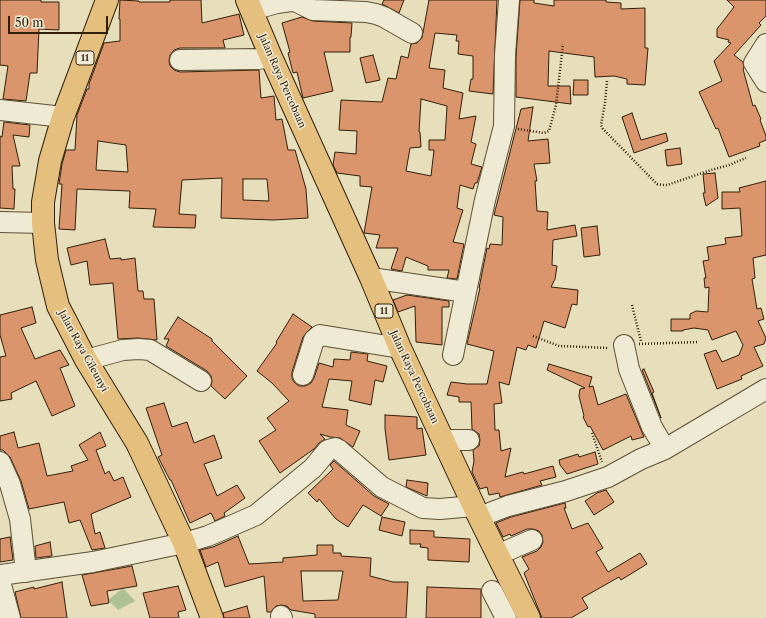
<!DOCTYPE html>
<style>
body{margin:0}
#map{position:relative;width:766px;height:618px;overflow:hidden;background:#e7debb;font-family:"Libre Caslon Text",serif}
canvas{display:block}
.scale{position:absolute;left:8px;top:16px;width:100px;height:18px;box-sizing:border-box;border:2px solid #311f09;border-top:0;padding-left:5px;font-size:12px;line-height:14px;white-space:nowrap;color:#311f09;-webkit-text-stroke:3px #efead3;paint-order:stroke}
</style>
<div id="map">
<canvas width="766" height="618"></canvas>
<div class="scale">50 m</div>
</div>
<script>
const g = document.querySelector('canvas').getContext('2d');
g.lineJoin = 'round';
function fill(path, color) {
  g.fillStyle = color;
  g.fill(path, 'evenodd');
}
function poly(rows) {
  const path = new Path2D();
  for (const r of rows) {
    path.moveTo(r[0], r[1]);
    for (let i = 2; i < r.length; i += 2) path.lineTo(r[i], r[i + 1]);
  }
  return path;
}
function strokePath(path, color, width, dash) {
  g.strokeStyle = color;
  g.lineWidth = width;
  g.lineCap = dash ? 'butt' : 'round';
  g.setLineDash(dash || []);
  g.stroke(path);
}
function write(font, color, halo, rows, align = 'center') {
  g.font = font + ' "Libre Caslon Text",serif';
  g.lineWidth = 3;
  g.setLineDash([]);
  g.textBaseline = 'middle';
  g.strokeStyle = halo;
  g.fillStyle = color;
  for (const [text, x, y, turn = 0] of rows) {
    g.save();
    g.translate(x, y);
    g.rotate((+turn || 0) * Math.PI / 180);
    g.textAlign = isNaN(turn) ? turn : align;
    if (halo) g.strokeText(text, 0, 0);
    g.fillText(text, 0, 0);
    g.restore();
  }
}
const green = poly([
 [123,588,135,601,118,610,108,600]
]);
const building = poly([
 [0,0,41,0,41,2,59,2,59,30,39,29,37,73,30,73,26,101,3,99,8,66,0,65,0,0],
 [120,0,139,1,139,2,170,2,170,0,201,0,202,23,239,14,244,35,223,40,225,48,180,48,174,50,170,55,169,61,170,66,174,70,180,72,259,70,261,98,274,96,276,120,282,119,288,150,295,150,306,189,308,218,273,220,221,218,222,178,182,180,179,214,196,215,195,228,153,227,156,209,129,208,130,191,77,189,75,230,59,229,62,184,59,184,62,164,66,150,75,150,77,115,87,89,89,89,89,84,104,43,120,41,120,19,119,19,120,0],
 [98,141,126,145,128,172,96,170,98,141],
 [243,179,267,179,269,201,243,200,243,179],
 [384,0,404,0,399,13,382,4,384,0],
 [429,0,497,0,493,94,469,91,471,79,473,79,473,56,458,54,459,41,456,41,457,35,435,33,429,68,445,70,443,88,463,93,459,119,476,116,471,142,476,144,471,164,482,167,477,183,475,183,473,189,460,185,457,208,463,210,453,242,464,244,457,279,447,278,449,270,428,270,428,266,406,257,402,271,391,269,398,248,376,248,380,235,364,233,372,187,360,186,360,176,337,173,333,165,335,152,356,154,357,131,339,130,341,100,382,102,388,78,396,79,401,56,408,58,411,44,417,43,422,38,429,0],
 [421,99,447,106,445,140,429,140,429,150,434,150,431,176,406,171,410,148,421,147,420,132,419,132,421,99],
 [520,0,534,0,534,3,554,6,554,0,606,0,606,2,621,3,621,9,645,8,645,48,648,48,645,85,627,84,627,79,614,76,595,77,594,57,549,51,548,86,570,86,571,104,516,97,516,56,520,0],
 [727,0,766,0,766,16,759,23,761,25,734,55,743,62,744,68,743,69,753,106,755,105,761,119,760,120,766,136,766,140,759,143,760,146,729,157,718,128,716,129,699,92,722,81,714,61,731,43,728,42,729,40,717,37,717,29,734,7,727,0],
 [302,17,313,21,352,23,351,37,350,37,350,52,324,52,333,91,303,98,297,72,293,73,288,53,290,52,282,23,302,17],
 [373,55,380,80,366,83,360,58,373,55],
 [574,80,588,80,588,95,573,95,574,80],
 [533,107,528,141,548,139,550,163,534,164,537,181,535,181,537,211,548,212,547,230,575,225,577,236,553,240,552,265,557,266,555,279,551,287,578,290,577,305,572,304,565,328,544,321,536,348,528,345,526,350,517,347,509,385,499,382,502,403,494,404,495,430,499,430,501,451,511,448,505,477,523,472,524,474,553,466,556,477,540,481,542,485,500,497,499,493,489,495,487,487,480,489,472,472,474,461,473,450,479,446,480,440,479,434,472,429,471,402,459,402,459,397,447,395,451,382,467,384,487,384,494,351,467,344,480,288,479,288,487,248,489,249,490,244,502,245,503,217,494,215,521,109,533,107],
 [632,113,641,140,666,133,668,141,634,153,622,117,632,113],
 [4,122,30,125,29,137,13,135,20,166,12,166,13,189,15,189,14,209,0,208,0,136,2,137,4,122],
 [680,148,682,164,667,166,665,150,680,148],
 [715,173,718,198,706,206,703,193,705,193,703,174,715,173],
 [766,181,766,255,753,258,755,278,752,279,757,309,761,308,764,319,758,321,766,338,764,344,754,347,763,366,741,376,742,379,717,389,704,354,716,350,722,362,739,355,743,345,736,331,712,340,708,330,694,328,683,330,683,331,671,331,671,319,690,319,690,314,696,311,708,312,709,287,705,288,704,278,706,278,703,261,709,260,707,247,726,244,725,238,742,236,740,208,722,209,722,192,740,192,739,188,766,181],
 [597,226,600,255,584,257,581,228,597,226],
 [105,239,110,259,121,258,121,260,135,258,138,291,143,291,144,299,154,299,157,340,138,338,118,339,113,283,90,285,87,261,71,265,67,248,105,239],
 [407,295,449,301,449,307,442,307,442,345,416,342,415,306,398,312,393,300,407,295],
 [32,307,36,323,21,328,35,359,60,350,69,365,60,368,75,406,52,416,36,381,11,393,12,399,0,401,0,357,6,356,0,335,0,315,32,307],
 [293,314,312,327,303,337,292,372,292,378,294,382,299,386,305,386,311,383,314,378,319,363,333,367,334,359,350,360,351,352,368,354,367,361,387,366,383,382,375,380,371,405,349,400,352,381,329,379,322,407,348,410,346,425,360,431,353,447,340,438,330,437,320,434,325,439,319,443,314,449,280,473,259,441,276,430,267,418,289,401,272,383,257,371,277,343,276,342,293,314],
 [178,317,212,339,212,341,247,376,225,399,211,386,212,381,211,376,207,371,166,346,169,339,164,339,178,317],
 [549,364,592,377,589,387,593,386,598,405,626,394,644,437,632,440,631,436,603,450,590,426,588,427,583,417,584,416,579,396,580,389,585,388,547,370,549,364],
 [644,369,654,392,652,393,661,418,642,370,644,369],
 [164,403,172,427,187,422,194,443,214,435,222,458,204,464,217,496,237,485,245,498,224,513,225,516,215,521,211,513,190,523,171,480,170,480,158,457,162,455,146,408,164,403],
 [385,415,417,417,417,429,422,428,426,455,389,460,385,429,385,415],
 [14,432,18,448,39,443,47,476,73,471,71,466,88,460,79,445,100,432,106,446,96,450,105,474,109,471,114,481,123,477,131,497,91,514,95,534,100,532,105,548,92,550,80,520,69,523,64,502,29,509,21,481,10,457,3,450,0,450,0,436,14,432],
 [595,452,598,464,567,474,560,465,559,460,578,454,579,457,595,452],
 [334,461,374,496,389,504,381,516,363,505,348,527,336,519,319,499,317,502,308,493,333,469,330,465,334,461],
 [407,480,428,483,427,496,406,487,407,480],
 [606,490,614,502,594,515,585,501,597,493,606,490],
 [565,503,566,508,564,508,572,529,588,523,603,548,596,552,608,572,640,553,647,564,621,580,619,577,582,598,588,608,571,618,542,618,524,573,529,569,522,557,537,551,541,547,543,542,542,535,539,531,533,529,527,529,511,536,510,534,503,537,496,523,511,517,565,503],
 [382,517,405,522,402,536,379,530,382,517],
 [410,530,434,531,434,537,470,539,469,562,428,560,428,548,420,547,421,544,410,544,410,530],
 [238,536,249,564,283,562,283,558,317,555,317,545,333,545,333,553,341,553,341,556,371,558,370,576,393,582,408,582,406,618,315,618,315,614,291,610,287,606,281,605,276,606,271,612,267,612,264,576,225,587,218,562,206,567,200,550,213,547,238,536],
 [301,571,343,571,338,600,303,601,301,571],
 [10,537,13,560,0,562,0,539,10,537],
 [50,542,52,556,36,558,35,546,50,542],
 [132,566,137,586,107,591,109,603,91,606,82,575,132,566],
 [62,582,67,618,21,618,15,592,34,587,34,589,62,582],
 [178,586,186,610,178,612,179,618,150,618,143,593,178,586],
 [427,587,481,589,481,618,426,618,427,587],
 [247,606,250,618,224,618,223,613,247,606]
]);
const path = poly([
 [607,81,605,103,601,125,603,129,657,184,662,185,667,185,711,170,729,165,746,158],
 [518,129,544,133,549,131,556,105,563,44],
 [632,305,641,341],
 [533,336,559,346,608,348],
 [639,344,699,342],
 [592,433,602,462]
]);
const minor = poly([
 [252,10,277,3,291,1,297,2,313,10,366,12,376,14,384,17,412,33],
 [766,44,754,63,766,82],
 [180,60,258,59,271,57],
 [0,110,63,117],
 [0,222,43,223],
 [371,278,466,292],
 [453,355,485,200,504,126,505,55,509,0],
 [86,360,123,350,139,349,150,350,201,381],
 [303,375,314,340,320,335,400,348],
 [443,440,469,440],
 [665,449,766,389],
 [0,462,10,484,20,519,26,572],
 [479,517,508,506,566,491,608,477,641,459,665,449,652,427,629,369,624,345],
 [497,555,532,540],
 [0,575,93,562,184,543,208,536,256,515,313,468,328,450,335,448,339,450,382,487,423,508,440,509,474,506],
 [0,581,10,618],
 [492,591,506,618],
 [281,616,282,618]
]);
const highway = poly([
 [107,0,63,117,50,161,43,202,43,223,47,260,58,306,86,360,137,443,184,543,212,618],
 [247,0,271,57,371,278,400,348,479,517,529,618]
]);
const shields = [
 [85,58,18],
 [384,311,18]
];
const shieldNames = [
 ["11",85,58],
 ["11",384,311]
];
const streetNames = [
 ["Jalan Raya Percobaan",282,81,66],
 ["Jalan Raya Cileunyi",83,351,61],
 ["Jalan Raya Percobaan",414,377,65]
];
fill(green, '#aec296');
fill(building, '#da956c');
strokePath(building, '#311f09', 1);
strokePath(minor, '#5e4f36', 22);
strokePath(highway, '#311f09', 24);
strokePath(path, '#311f09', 2.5, [1, 2]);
strokePath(minor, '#efead3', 20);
strokePath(highway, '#e4bf7e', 22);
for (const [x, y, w] of shields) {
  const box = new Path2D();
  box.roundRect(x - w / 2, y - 7, w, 14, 3);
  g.fillStyle = '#efead3';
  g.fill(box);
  strokePath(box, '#311f09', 1);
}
write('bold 9px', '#311f09', null, shieldNames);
write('10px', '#311f09', '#efead3', streetNames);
</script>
